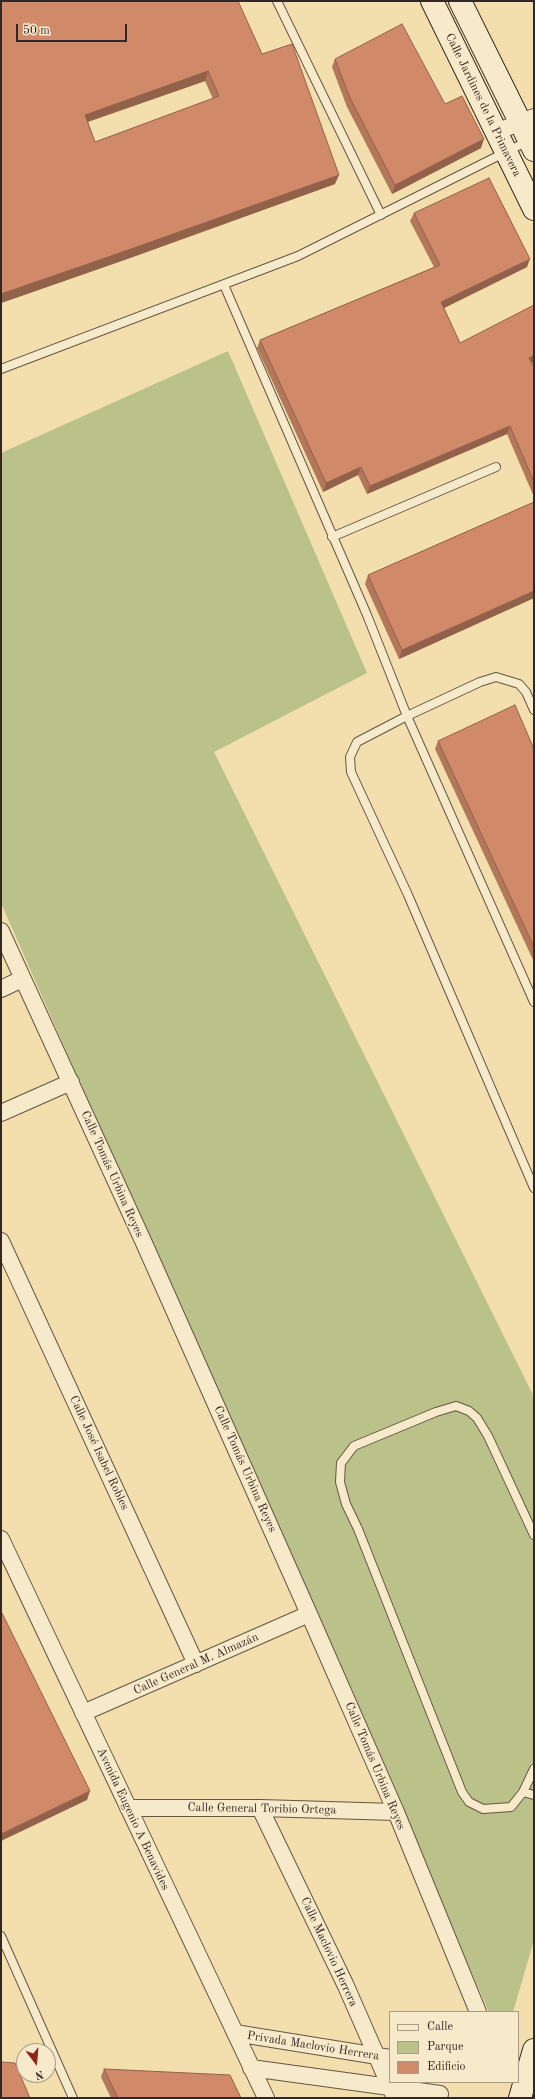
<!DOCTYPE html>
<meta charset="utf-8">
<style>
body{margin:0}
#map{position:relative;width:535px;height:2099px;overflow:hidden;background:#f2dfad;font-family:"Old Standard TT",serif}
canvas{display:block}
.frame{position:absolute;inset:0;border:2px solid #342722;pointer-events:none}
.legend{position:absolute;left:389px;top:2011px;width:130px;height:72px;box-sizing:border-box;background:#f7eaca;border:1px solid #a99c87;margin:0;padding:5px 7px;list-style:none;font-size:12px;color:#342722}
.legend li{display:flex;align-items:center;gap:8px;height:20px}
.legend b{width:20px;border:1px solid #a99c87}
.north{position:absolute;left:16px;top:2043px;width:40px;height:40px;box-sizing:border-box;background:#f7eaca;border:1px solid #a99c87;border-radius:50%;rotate:164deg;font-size:11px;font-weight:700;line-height:16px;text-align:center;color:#342722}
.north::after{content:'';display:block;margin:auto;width:14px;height:18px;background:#8f2418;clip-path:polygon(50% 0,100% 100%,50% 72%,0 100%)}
.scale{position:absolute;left:16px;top:24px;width:111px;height:18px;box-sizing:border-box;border:2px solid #342722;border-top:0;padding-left:5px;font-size:12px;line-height:14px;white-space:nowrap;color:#342722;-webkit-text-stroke:3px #f7eaca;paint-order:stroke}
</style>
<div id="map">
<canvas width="535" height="2099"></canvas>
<div class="frame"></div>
<ul class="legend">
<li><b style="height:5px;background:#f7eaca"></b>Calle</li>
<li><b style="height:11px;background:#bac28a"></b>Parque</li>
<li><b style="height:11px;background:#d08a69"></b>Edificio</li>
</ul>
<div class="north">N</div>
<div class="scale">50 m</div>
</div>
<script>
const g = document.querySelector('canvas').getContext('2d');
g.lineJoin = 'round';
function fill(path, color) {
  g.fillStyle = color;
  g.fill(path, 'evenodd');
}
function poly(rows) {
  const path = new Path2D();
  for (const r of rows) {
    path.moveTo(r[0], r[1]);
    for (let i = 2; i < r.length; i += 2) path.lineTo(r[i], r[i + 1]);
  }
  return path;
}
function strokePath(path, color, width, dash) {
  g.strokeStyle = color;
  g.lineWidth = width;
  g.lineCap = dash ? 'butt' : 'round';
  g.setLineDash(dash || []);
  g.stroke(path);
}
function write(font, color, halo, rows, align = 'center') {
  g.font = font + ' "Old Standard TT",serif';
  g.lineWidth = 3;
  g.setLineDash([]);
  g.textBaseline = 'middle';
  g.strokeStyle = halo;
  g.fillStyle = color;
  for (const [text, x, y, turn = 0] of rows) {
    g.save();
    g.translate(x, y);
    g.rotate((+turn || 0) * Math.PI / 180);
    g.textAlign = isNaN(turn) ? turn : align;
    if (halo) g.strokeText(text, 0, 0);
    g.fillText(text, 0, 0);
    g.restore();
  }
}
const green = poly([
 [228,351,367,673,214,752,534,1397,534,1940,513,2012,489,2012,1,903,1,453]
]);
const lane = poly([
 [277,1,381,215],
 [224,285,367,615,407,716,357,742,350,757,351,772,408,895,534,1188],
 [1,369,298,256,528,141],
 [332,537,496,467],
 [534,710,526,692,519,684,496,677,480,682,407,716,534,1002],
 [534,1535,488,1436,477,1418,469,1411,456,1406,436,1412,354,1446,341,1463,340,1482,346,1504,358,1529,462,1792,469,1802,483,1809,511,1807,523,1792,534,1769],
 [523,1792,534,1795],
 [1,1936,73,2098]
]);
const street = poly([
 [496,132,534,117],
 [1,931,144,1243,309,1614,396,1812,478,2012],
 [1,989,22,979],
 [1,1113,71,1082],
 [1,1241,196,1664],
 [1,1539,266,2098],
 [83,1713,309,1614],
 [128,1808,260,1808,396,1812],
 [260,1808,346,1986,395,2098],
 [235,2033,390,2058],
 [251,2068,440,2094]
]);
const secondary = poly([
 [432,1,534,209],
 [460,1,534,150],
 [520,2098,534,2050]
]);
const wall = poly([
 [1,1,262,54,335,184,130,258,1,303],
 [205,81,213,99,95,142,88,122],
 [335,59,445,104,481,148,392,194,347,107,332,67],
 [414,213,527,267,444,308,460,343,532,363,534,367,534,497,507,434,367,494,358,475,323,492,257,348,260,340,434,267,410,221],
 [534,502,534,598,399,659,365,584,368,575],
 [438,741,534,749,534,962,435,749],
 [104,2069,241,2098,111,2098,101,2077]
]);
const shadedWall = poly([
 [208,71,205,81,81,124,85,115],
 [484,139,481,148,392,194,395,185],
 [339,175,335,184,130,258,1,303,1,294],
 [530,259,527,267,438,311,441,302],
 [534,355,534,362,526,366,529,358],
 [510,426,507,434,367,494,370,486],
 [361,467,358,475,323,492,326,483],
 [534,591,534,598,399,659,402,650],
 [90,1791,87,1800,1,1841,1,1834]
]);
const building = poly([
 [1,1,238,1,262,54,292,44,339,175,134,248,1,294,1,1],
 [208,71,219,96,95,142,85,115,208,71],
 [402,24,445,104,462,96,484,139,395,185,350,98,335,59,402,24],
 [489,178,530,259,441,302,460,343,534,305,534,355,529,358,534,367,534,482,510,426,370,486,361,467,326,483,260,340,440,265,414,213,489,178],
 [534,502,534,591,402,650,368,575,534,502],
 [515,705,534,749,534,947,438,741,515,705],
 [1,1611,90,1791,1,1834,1,1611],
 [1,2062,15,2063,30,2098,1,2098,1,2062],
 [104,2069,230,2075,241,2098,118,2098,104,2069]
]);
const streetNames = [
 ["Calle Jardines de la Primavera",483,105,64],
 ["Calle Tomás Urbina Reyes",112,1174,66],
 ["Calle José Isabel Robles",99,1453,65],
 ["Calle Tomás Urbina Reyes",245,1469,66],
 ["Calle General M. Almazán",196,1664,-24],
 ["Calle Tomás Urbina Reyes",375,1766,67],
 ["Calle General Toribio Ortega",262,1809,1],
 ["Avenida Eugenio A Benavides",133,1819,65],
 ["Calle Maclovio Herrera",329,1952,65],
 ["Privada Maclovio Herrera",313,2046,9]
];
fill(green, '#bac28a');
strokePath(lane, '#645545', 10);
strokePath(street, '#645545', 18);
strokePath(secondary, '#342722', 24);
strokePath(lane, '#f7eaca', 8);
strokePath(street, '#f7eaca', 16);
strokePath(secondary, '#f7eaca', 22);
fill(wall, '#b3775a');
fill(shadedWall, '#92614a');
fill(building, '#d08a69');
strokePath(building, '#92614a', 1);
write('12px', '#342722', '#f7eaca', streetNames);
</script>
